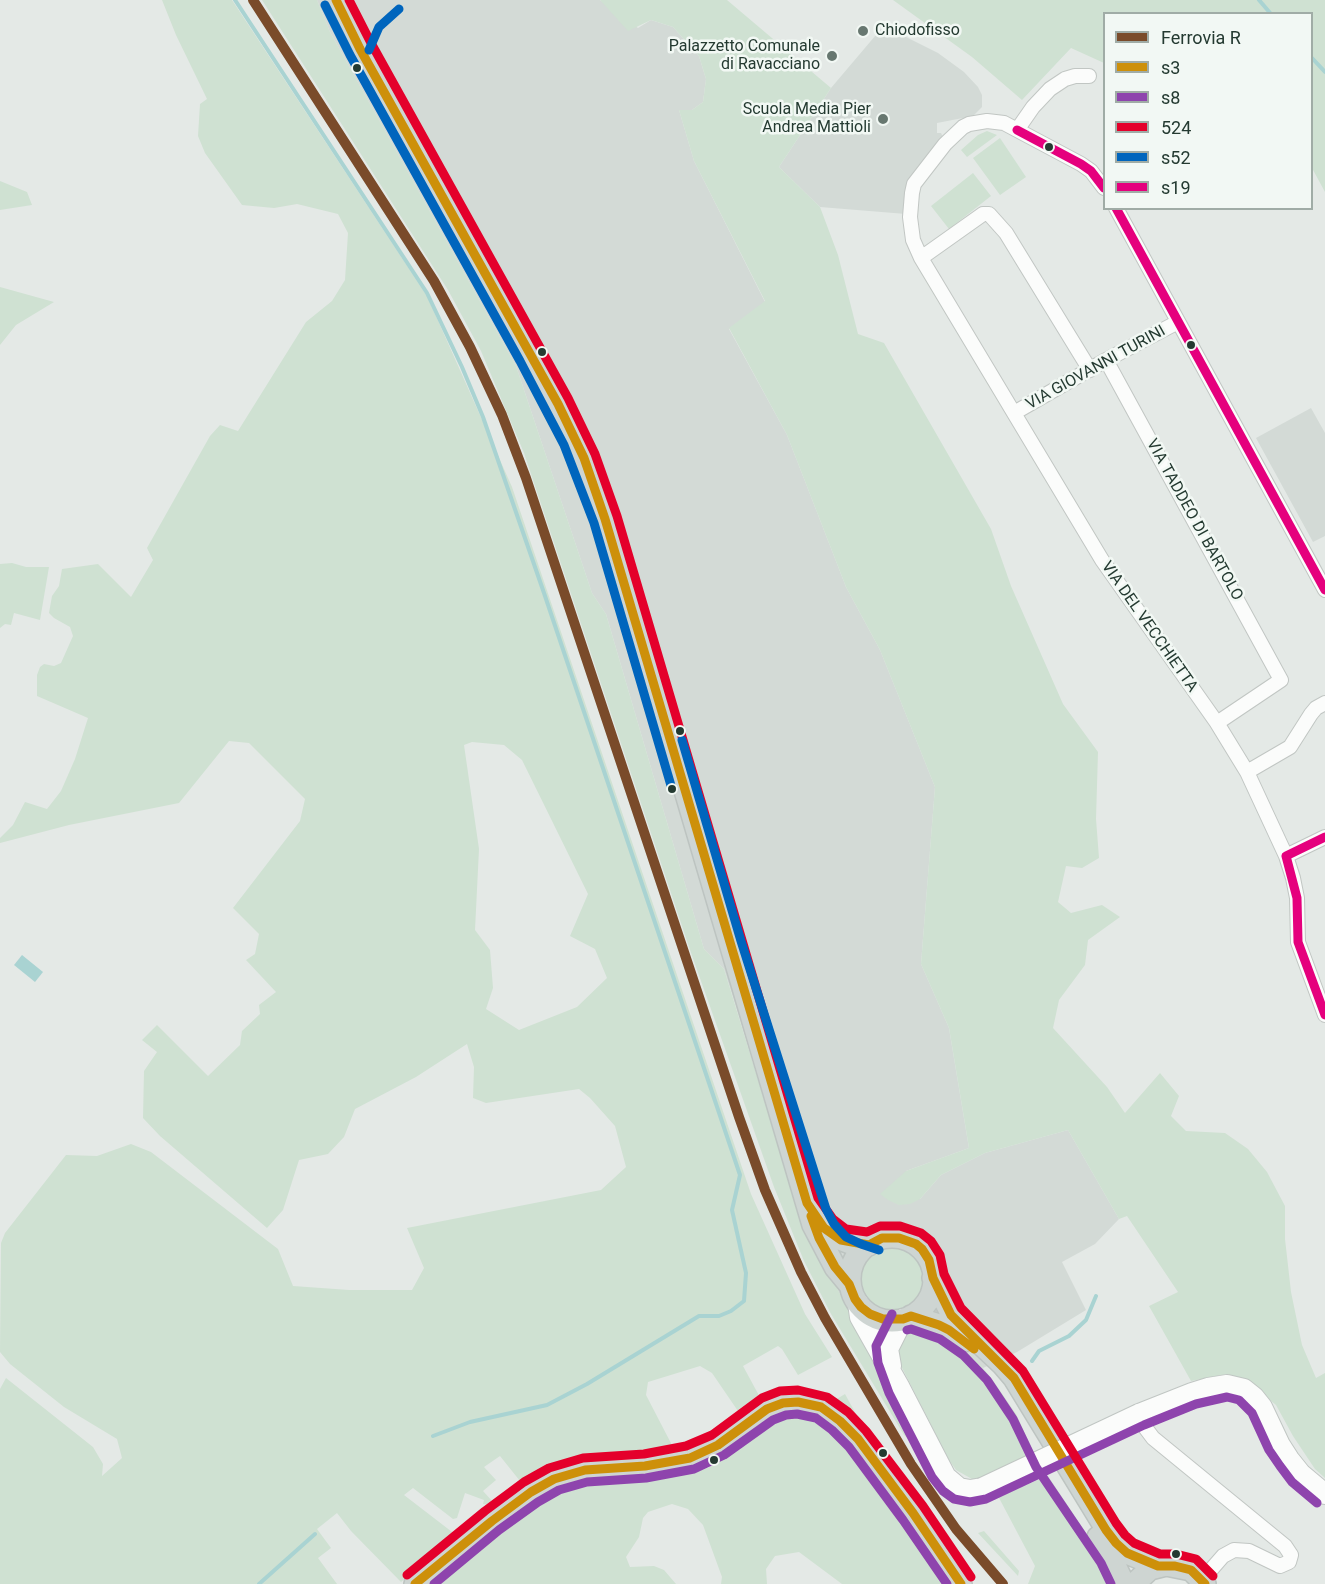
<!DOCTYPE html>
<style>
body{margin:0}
#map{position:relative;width:1325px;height:1584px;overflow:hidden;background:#e4e9e6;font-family:Roboto,sans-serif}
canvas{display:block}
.legend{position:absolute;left:1103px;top:12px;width:210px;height:198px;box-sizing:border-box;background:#f2f8f4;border:2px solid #a0aca6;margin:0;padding:8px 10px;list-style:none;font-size:18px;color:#243a31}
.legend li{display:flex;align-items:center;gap:12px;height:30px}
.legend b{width:30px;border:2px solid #a0aca6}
</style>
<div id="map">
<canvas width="1325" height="1584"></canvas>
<ul class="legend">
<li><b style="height:8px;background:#7a4b2a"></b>Ferrovia R</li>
<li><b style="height:8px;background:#cd900a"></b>s3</li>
<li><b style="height:8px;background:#8e44ad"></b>s8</li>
<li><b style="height:8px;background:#e4002b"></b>524</li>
<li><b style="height:8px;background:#0065bd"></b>s52</li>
<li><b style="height:8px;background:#e5007d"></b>s19</li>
</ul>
</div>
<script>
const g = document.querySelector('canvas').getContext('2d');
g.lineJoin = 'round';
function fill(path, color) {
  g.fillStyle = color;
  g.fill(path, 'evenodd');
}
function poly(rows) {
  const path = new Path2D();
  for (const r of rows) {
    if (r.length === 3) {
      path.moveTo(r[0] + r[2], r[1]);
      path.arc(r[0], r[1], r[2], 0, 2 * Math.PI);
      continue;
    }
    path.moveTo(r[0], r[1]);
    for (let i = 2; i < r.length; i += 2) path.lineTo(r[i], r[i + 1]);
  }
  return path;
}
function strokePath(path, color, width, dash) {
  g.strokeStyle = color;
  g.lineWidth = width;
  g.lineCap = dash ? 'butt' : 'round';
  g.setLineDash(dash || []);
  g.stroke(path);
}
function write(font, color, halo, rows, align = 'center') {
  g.font = font + ' Roboto,sans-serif';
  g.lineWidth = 5;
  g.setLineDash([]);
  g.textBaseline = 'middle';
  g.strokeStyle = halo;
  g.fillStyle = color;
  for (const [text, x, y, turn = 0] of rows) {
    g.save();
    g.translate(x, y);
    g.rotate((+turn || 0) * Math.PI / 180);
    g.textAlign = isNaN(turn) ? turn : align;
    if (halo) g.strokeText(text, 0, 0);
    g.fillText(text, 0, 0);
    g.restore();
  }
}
const built = poly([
 [317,0,600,0,638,28,651,20,673,27,699,56,706,79,703,102,692,110,679,110,694,161,765,302,729,329,787,435,846,587,880,650,935,787,921,964,949,1028,969,1148,906,1171,920,1199,941,1175,985,1153,1068,1130,1119,1219,1095,1244,1062,1262,1086,1310,1017,1352,983,1368,963,1349,926,1330,890,1331,872,1329,849,1313,806,1226,798,1205,724,969,704,949,606,614,592,593,516,366,330,32],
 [886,27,938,53,964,72,978,87,982,95,982,107,973,116,937,123,937,133,941,133,943,137,906,214,820,207,779,167,831,88,881,29],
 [1311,408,1325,433,1325,536,1313,542,1256,438]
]);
const green = poly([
 [162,0,232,0,427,296,512,487,751,1194,805,1314,832,1357,798,1375,782,1349,778,1346,743,1366,762,1401,740,1414,712,1373,700,1366,648,1382,646,1395,674,1449,567,1464,549,1471,524,1486,500,1456,484,1467,496,1480,483,1491,493,1502,489,1505,483,1504,484,1500,465,1493,457,1518,453,1519,413,1488,404,1495,456,1535,401,1582,351,1531,337,1513,317,1529,331,1548,318,1558,337,1584,0,1584,0,1389,6,1378,93,1447,103,1464,102,1476,122,1458,117,1439,64,1407,10,1364,0,1352,1,1243,5,1233,66,1155,97,1156,131,1144,151,1152,278,1249,293,1286,349,1290,412,1290,424,1268,407,1228,601,1190,626,1167,615,1126,590,1098,579,1089,486,1103,473,1098,474,1067,467,1044,416,1077,355,1109,344,1137,328,1154,299,1160,283,1210,267,1228,160,1136,143,1118,144,1071,157,1052,142,1040,157,1025,208,1076,240,1045,242,1031,260,1014,259,1005,276,992,246,960,255,954,259,934,233,908,300,821,305,799,249,743,229,741,179,803,69,825,0,843,0,838,13,825,25,802,47,809,61,791,75,759,88,718,37,696,37,675,40,667,44,664,54,666,61,663,73,636,70,627,54,618,49,613,52,596,59,586,62,569,98,564,131,597,153,560,147,548,210,436,220,425,238,431,306,322,332,301,345,280,348,233,338,214,297,204,274,208,242,205,205,153,198,136,200,104,207,99,176,35],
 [472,742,504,745,522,760,588,894,570,936,595,949,607,978,577,1007,519,1030,486,1009,493,988,490,950,475,930,479,849,464,745],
 [262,0,317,0,330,32,516,366,592,593,606,614,704,949,724,969,783,1161,806,1226,889,1392,922,1451,904,1435,831,1314,804,1261,774,1187,690,950,524,453,481,351,448,290],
 [600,0,727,0,831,88,779,167,820,207,838,255,858,334,884,343,991,529,1011,586,1063,704,1098,752,1096,819,1099,858,1082,868,1066,866,1058,902,1071,913,1102,905,1120,917,1088,940,1085,965,1059,1000,1053,1028,1107,1087,1125,1113,1160,1073,1179,1096,1171,1116,1186,1131,1225,1133,1248,1149,1267,1172,1285,1206,1285,1239,1291,1292,1302,1345,1316,1378,1325,1373,1325,1478,1315,1469,1293,1436,1276,1405,1252,1385,1228,1374,1191,1381,1149,1306,1178,1292,1127,1216,1119,1219,1068,1130,985,1153,941,1175,920,1199,910,1204,899,1205,888,1200,880,1194,906,1171,969,1148,949,1028,921,964,935,787,880,650,846,587,787,435,729,328,765,301,694,161,679,110,692,110,703,102,706,79,699,56,673,27,651,20,628,31],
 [893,0,1325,0,1325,192,1312,168,1312,14,1104,14,1104,63,1071,48,1022,100,972,57],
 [987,131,997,135,967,157,961,150,978,135],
 [1000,138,1026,177,1000,195,973,158],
 [973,173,991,196,949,229,931,206],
 [0,181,27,192,32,205,0,210],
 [0,287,54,302,16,325,0,345],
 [12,563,26,567,49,567,40,620,14,613,11,625,5,624,0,628,0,564],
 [892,1278,34],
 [926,1330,963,1349,977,1361,992,1379,1016,1414,1035,1455,982,1480,972,1479,956,1470,949,1460,898,1360,897,1350,905,1336,914,1331],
 [845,1394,867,1434,835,1400],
 [797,1411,815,1416,833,1427,861,1456,949,1584,842,1584,799,1552,775,1556,766,1569,767,1584,721,1584,722,1577,703,1525,688,1509,672,1504,648,1512,643,1518,639,1537,626,1557,630,1567,654,1566,664,1570,676,1584,433,1584,489,1535,551,1491,579,1481,677,1473,708,1468,759,1425,789,1412],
 [1048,1476,1114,1575,1116,1584,1028,1584,1035,1566,998,1496],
 [984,1531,1019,1571,1018,1576,978,1533]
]);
const water = poly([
 [22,955,43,972,35,982,14,965]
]);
const stream = poly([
 [235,0,427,293,462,367,483,417,544,593,740,1175,732,1210,746,1273,744,1301,731,1311,719,1316,699,1316,587,1384,547,1405,470,1422,433,1436],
 [1259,0,1271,14],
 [1312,58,1325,72],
 [1032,1361,1039,1351,1069,1336,1086,1320,1096,1296],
 [259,1584,315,1534]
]);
const street = poly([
 [1017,130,1033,107,1050,89,1065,79,1075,76,1089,76],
 [1104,188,1091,171,1081,164,1004,123,987,121,969,124,963,127,945,144,914,184,912,193,910,217,913,240,921,258,1102,560,1217,723,1247,772,1286,856,1293,878,1297,898,1298,942,1325,1015],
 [1116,208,1325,590],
 [921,258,983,214,989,214,1006,233,1090,370],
 [1106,360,1281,680,1217,723],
 [1014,413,1106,360,1178,322],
 [1247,772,1290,747,1311,714,1316,708,1325,703],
 [1286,856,1325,837],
 [1139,1414,1144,1426,1153,1438,1285,1546,1291,1555,1289,1562,1280,1566,1249,1551,1234,1550,1223,1556,1202,1580]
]);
const secondary = poly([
 [858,1303,860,1317,900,1388,946,1477,959,1488,970,1490,982,1488],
 [891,1366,888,1349,903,1319],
 [1139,1414,1192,1393,1208,1388,1227,1385,1244,1389,1254,1397,1262,1407,1280,1445,1289,1459,1301,1474,1325,1494]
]);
const primary = poly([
 [336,0,360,49,558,404,584,458,605,519,813,1225,835,1267,849,1284],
 [816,1216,824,1228,837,1238,850,1243,869,1245],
 [892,1279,42],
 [933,1278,954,1319,1002,1364,1014,1378,1111,1537,1127,1553,1158,1566],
 [911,1316,939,1325,964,1341],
 [1098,1537,1111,1557,1124,1584],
 [415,1584,492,1521,531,1492,554,1479,585,1470,645,1466,690,1458,718,1445,767,1409,783,1403,798,1402,821,1407,840,1421,858,1439,913,1513,961,1584],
 [1134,1584,1150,1569,1166,1565,1191,1570,1205,1584]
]);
const secondaryBridge = poly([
 [982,1488,1139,1414]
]);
const bus1 = poly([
 [336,0,360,49,558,404,584,458,605,519,807,1203,824,1228,841,1240,869,1245,882,1238,899,1238,916,1244,922,1249,929,1260,933,1278,951,1315,1014,1378,1106,1530,1116,1543,1127,1553,1158,1566,1175,1566,1191,1570,1205,1584],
 [811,1216,819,1238,835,1267,849,1284,855,1299,861,1307,870,1314,883,1319,903,1319,911,1316,939,1325,949,1330,974,1349],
 [415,1584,492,1521,531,1492,554,1479,585,1470,645,1466,690,1458,718,1445,767,1409,783,1403,798,1402,821,1407,840,1421,858,1439,913,1513,961,1584]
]);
const bus2 = poly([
 [892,1314,876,1346,878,1363,889,1393,932,1477,943,1491,954,1499,970,1502,986,1499,1144,1425,1196,1404,1227,1397,1239,1400,1252,1413,1269,1450,1280,1466,1292,1482,1317,1503],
 [907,1330,911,1329,940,1339,963,1355,987,1380,1013,1419,1036,1467,1101,1563,1111,1584],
 [434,1584,499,1530,538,1502,559,1490,587,1482,646,1478,694,1469,724,1455,773,1420,786,1415,797,1414,816,1418,832,1430,849,1447,903,1520,947,1584]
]);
const bus3 = poly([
 [349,0,371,43,568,398,595,454,617,516,818,1198,833,1219,846,1229,867,1232,880,1226,900,1226,921,1233,931,1241,940,1255,944,1274,961,1308,1023,1371,1116,1523,1125,1535,1134,1543,1160,1554,1176,1554,1196,1559,1213,1576],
 [407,1575,485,1511,524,1482,549,1468,583,1458,644,1454,686,1446,712,1435,762,1398,780,1391,798,1390,827,1397,848,1412,866,1431,923,1506,971,1577]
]);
const bus4 = poly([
 [325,5,350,55,520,361,564,445,594,523,672,789],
 [369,50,379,27,399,9],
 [682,740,741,941,826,1209,834,1224,846,1237,861,1244,879,1250]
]);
const bus5 = poly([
 [1017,130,1081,164,1091,171,1104,188],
 [1116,208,1325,590],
 [1325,837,1286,856,1297,898,1298,942,1325,1015]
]);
const rail1 = poly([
 [253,0,434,281,470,347,502,415,526,478,739,1117,765,1190,801,1272,825,1318,911,1464,956,1529,1003,1584]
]);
const markers = [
 [863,31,6,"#677770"],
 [832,56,6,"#677770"],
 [357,68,5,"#243a31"],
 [883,119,6,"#677770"],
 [1049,147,5,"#243a31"],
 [1191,345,5,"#243a31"],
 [542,352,5,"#243a31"],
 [680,731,5,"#243a31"],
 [672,789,5,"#243a31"],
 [883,1453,5,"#243a31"],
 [714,1460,5,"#243a31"],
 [1176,1554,5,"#243a31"]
];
const poiNames = [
 ["Chiodofisso",875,31,"left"],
 ["Palazzetto Comunale",820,47],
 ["di Ravacciano",820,65],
 ["Scuola Media Pier",871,110],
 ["Andrea Mattioli",871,128]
];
const streetNames = [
 ["VIA GIOVANNI TURINI",1096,368,-29],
 ["VIA TADDEO DI BARTOLO",1194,520,61],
 ["VIA DEL VECCHIETTA",1149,627,55]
];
fill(built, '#d3dad6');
fill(green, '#cfe1d2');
fill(water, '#a9d3d2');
strokePath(stream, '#a9d3d2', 4);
strokePath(street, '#c1c6c3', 16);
strokePath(secondary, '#c0c6c3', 22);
strokePath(primary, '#bdc4c1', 24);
strokePath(street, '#fbfcfb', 14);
strokePath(secondary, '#fbfcfb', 20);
strokePath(primary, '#ced5d2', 21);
strokePath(secondaryBridge, '#c0c6c3', 22, []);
strokePath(secondaryBridge, '#fbfcfb', 20);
strokePath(bus1, '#cd900a', 9);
strokePath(bus2, '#8e44ad', 9);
strokePath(bus3, '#e4002b', 9);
strokePath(bus4, '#0065bd', 9);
strokePath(bus5, '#e5007d', 9);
strokePath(rail1, '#7a4b2a', 10);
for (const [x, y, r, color] of markers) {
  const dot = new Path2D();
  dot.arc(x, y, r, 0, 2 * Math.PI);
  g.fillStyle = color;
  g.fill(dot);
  strokePath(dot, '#f2f8f4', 2);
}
write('16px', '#243a31', '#f2f8f4', poiNames, 'right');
write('16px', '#243a31', '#f2f8f4', streetNames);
</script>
